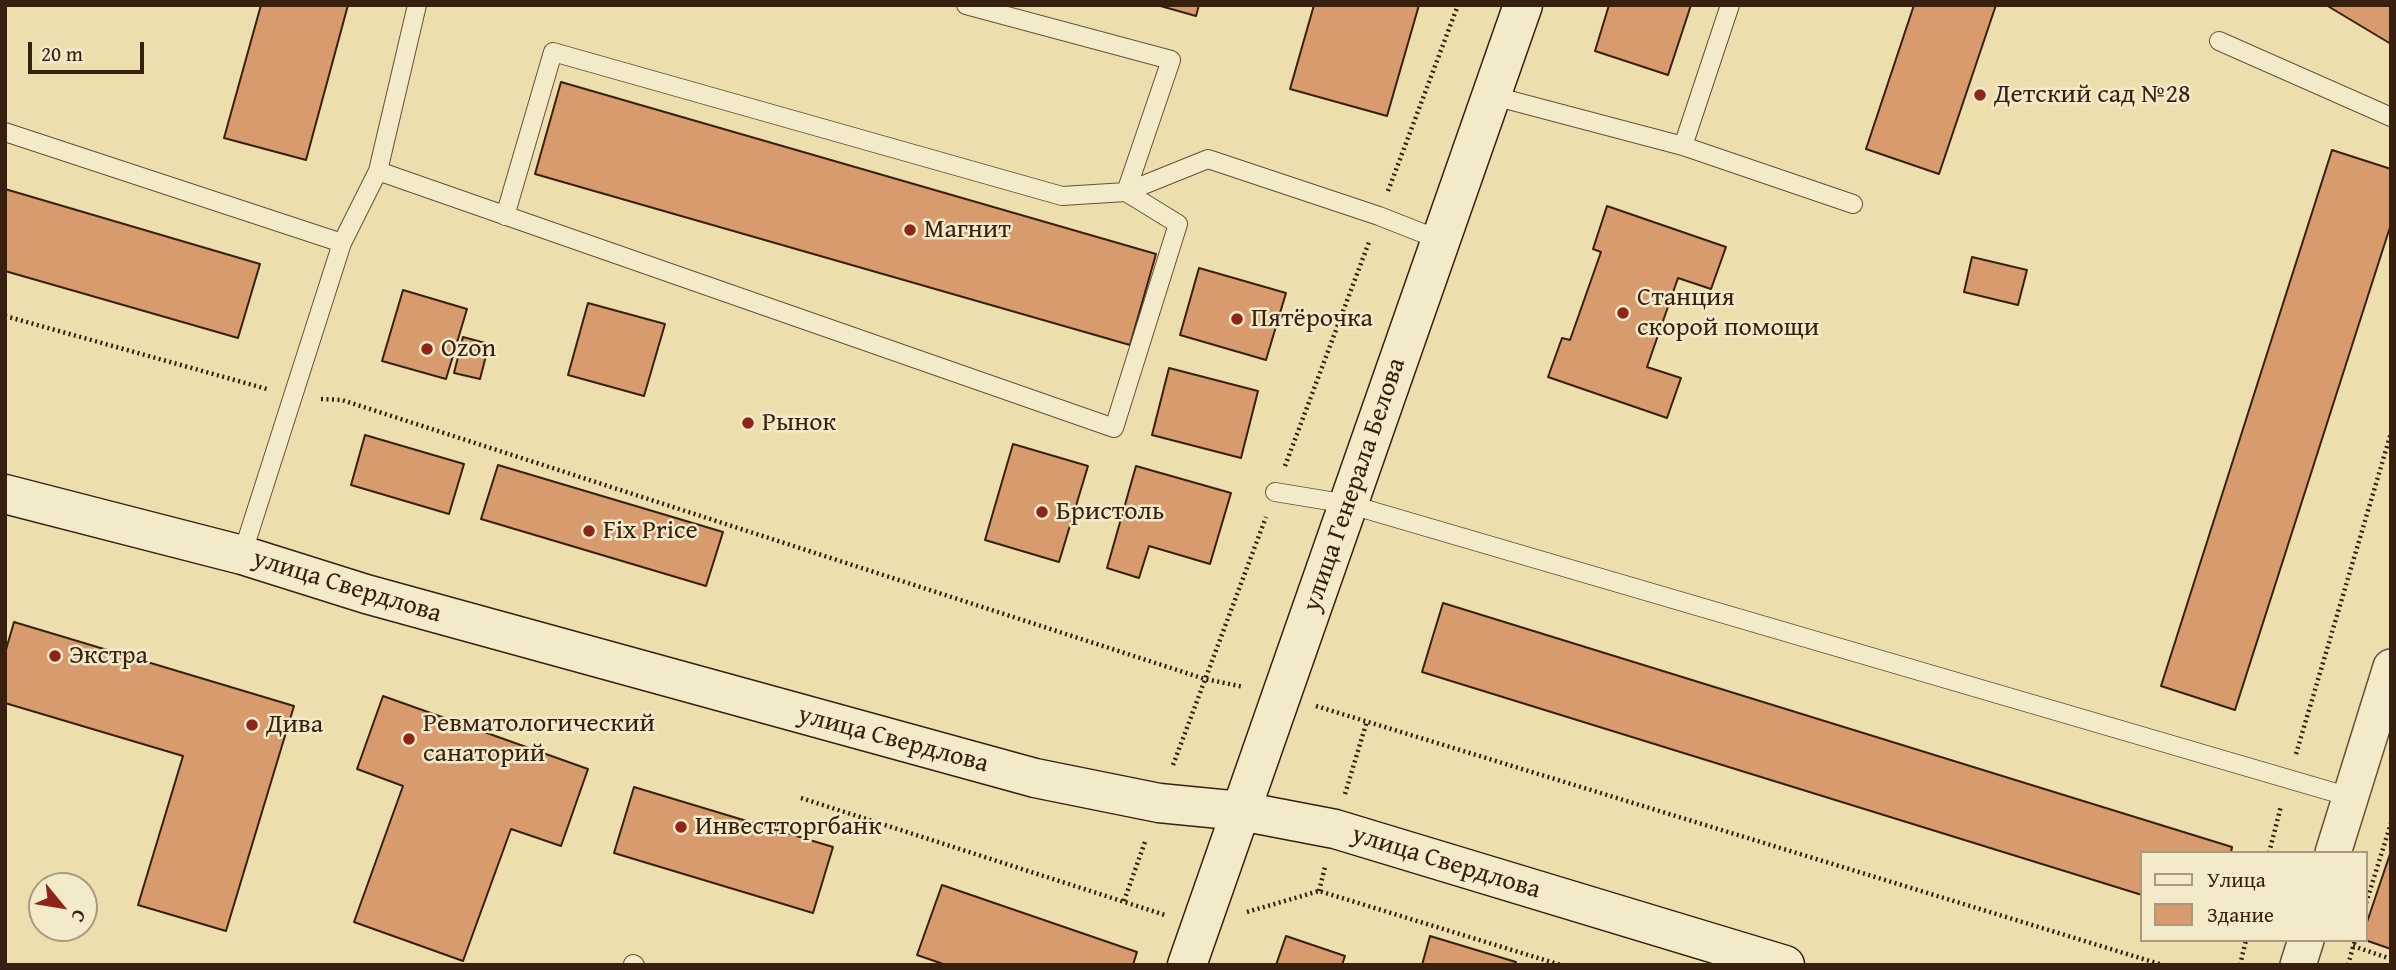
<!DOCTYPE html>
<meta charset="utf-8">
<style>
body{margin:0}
#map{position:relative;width:2396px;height:970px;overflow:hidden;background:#eddfad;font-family:"Gentium Book Plus",serif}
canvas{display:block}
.frame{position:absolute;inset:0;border:7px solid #382010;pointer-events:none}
.legend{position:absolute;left:2140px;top:851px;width:228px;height:91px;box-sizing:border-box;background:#f3eaca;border:2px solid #a89980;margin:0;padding:9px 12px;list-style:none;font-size:21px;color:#382010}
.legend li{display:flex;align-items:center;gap:14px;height:35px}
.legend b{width:35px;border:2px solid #a89980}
.north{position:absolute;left:28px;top:872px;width:70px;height:70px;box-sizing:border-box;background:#f3eaca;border:2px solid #a89980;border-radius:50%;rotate:120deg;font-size:19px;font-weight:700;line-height:28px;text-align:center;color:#382010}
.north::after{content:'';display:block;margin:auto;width:24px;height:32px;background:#8f2418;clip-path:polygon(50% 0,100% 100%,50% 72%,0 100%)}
.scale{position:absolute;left:28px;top:42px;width:116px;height:32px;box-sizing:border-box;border:4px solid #382010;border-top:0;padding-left:9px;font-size:21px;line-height:24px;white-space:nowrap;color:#382010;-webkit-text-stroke:5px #f3eaca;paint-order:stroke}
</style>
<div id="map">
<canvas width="2396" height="970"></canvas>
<div class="frame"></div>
<ul class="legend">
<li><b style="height:9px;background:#f3eaca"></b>Улица</li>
<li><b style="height:19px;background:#d79b6d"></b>Здание</li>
</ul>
<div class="north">С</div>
<div class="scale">20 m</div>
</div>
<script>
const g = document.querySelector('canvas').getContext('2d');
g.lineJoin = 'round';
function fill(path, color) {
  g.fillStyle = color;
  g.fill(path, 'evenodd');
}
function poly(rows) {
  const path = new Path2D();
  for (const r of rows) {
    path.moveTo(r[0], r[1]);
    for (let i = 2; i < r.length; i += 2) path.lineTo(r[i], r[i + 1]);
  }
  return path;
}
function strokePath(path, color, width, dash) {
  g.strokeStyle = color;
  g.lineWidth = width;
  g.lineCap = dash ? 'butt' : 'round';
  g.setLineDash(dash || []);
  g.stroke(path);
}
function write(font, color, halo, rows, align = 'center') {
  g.font = font + ' "Gentium Book Plus",serif';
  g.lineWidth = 5;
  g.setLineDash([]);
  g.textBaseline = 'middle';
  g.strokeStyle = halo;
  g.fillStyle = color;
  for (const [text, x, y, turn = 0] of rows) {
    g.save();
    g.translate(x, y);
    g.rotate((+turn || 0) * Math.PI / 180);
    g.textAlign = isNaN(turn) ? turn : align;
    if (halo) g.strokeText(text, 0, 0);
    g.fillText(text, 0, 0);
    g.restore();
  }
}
const building = poly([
 [261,5,348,5,306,160,224,138,261,5],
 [1157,5,1199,5,1196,16,1157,5],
 [1314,5,1419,5,1387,116,1290,89,1314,5],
 [1609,5,1691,5,1668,75,1595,51,1609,5],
 [1914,5,1996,5,1939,174,1866,149,1914,5],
 [2326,5,2391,5,2391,44,2326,5],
 [561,82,1156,254,1130,345,535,174,561,82],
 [2332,150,2391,169,2391,224,2235,710,2161,686,2332,150],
 [5,189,260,264,238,338,5,271,5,189],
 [1607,206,1726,247,1711,289,1678,278,1647,367,1681,378,1667,418,1548,377,1562,338,1570,340,1601,252,1593,249,1607,206],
 [1972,257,2027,270,2018,305,1964,292,1972,257],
 [1199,268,1286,293,1266,360,1180,335,1199,268],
 [403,290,467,309,446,379,382,361,403,290],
 [588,303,665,324,644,396,568,375,588,303],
 [463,337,489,344,480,379,454,373,463,337],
 [1169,368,1258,391,1241,458,1152,435,1169,368],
 [365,435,464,464,449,514,351,485,365,435],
 [1013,444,1088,466,1059,562,985,540,1013,444],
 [498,465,723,532,706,586,481,519,498,465],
 [1136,466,1231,493,1210,564,1149,546,1139,578,1107,568,1136,466],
 [1443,603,2232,847,2231,853,2142,853,2142,895,1422,672,1443,603],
 [14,622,294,706,226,931,138,905,183,756,5,703,5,653,14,622],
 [383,696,588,769,561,846,511,829,463,961,354,922,403,786,357,769,383,696],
 [634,787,833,847,813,913,614,853,634,787],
 [2391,851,2391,949,2365,940,2366,925,2391,851],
 [942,885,1137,952,1133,965,946,965,917,955,942,885],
 [1286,936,1345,956,1342,965,1276,965,1286,936],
 [1430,936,1516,962,1515,965,1422,965,1430,936]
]);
const path = poly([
 [1388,191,1458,5],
 [5,316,267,389],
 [321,399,342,400,1205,679,1244,687],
 [1285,466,1369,242],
 [1316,706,2163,965],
 [2296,754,2391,433],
 [1173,765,1266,517],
 [1345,794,1367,721],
 [801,798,1165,915],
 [2269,853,2281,806],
 [1319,891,1325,867],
 [1124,901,1146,839],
 [2366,903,2391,823],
 [1247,912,1319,891,1561,965],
 [2353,946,2391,959],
 [2240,965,2246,940],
 [2348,965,2355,940]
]);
const lane = poly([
 [2219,41,2391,117],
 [1490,95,1683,146,1730,5],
 [5,132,342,243],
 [1683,146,1853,204],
 [378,171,1114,428,1178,224,1126,192,1171,60,966,5],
 [505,216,553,52,1062,196,1126,192,1208,159,1379,216,1440,240],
 [1275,492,1348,504,2350,797],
 [242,555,342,243,378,171,417,5],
 [633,964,635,965]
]);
const street = poly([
 [2333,853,2391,667],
 [2298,965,2306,940]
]);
const secondary = poly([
 [5,494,242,555,366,594,1035,778,1159,803,1241,811,1335,829,1785,965],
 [1187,965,1523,5]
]);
const markers = [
 [1980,95,7,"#8f2418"],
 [910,230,7,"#8f2418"],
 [1623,313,7,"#8f2418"],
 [1237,319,7,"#8f2418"],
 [427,349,7,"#8f2418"],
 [748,423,7,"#8f2418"],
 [1042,512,7,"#8f2418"],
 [589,531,7,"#8f2418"],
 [55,656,7,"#8f2418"],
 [252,725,7,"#8f2418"],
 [409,739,7,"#8f2418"],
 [681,827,7,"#8f2418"]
];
const poiNames = [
 ["Детский сад №28",1994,95],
 ["Магнит",924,230],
 ["Станция",1637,298],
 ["скорой помощи",1637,328],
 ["Пятёрочка",1251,319],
 ["Ozon",441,349],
 ["Рынок",762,423],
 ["Бристоль",1056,512],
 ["Fix Price",603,531],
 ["Экстра",69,656],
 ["Ревматологический",423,724],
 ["санаторий",423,754],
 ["Дива",266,725],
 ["Инвестторгбанк",695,827]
];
const streetNames = [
 ["улица Генерала Белова",1355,485,-71],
 ["улица Свердлова",347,587,17],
 ["улица Свердлова",893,740,15],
 ["улица Свердлова",1446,863,17]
];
fill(building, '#d79b6d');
strokePath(building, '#382010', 2);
strokePath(lane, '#655037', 20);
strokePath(street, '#655037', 38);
strokePath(secondary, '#382010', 41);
strokePath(path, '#382010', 4.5, [2, 3.5]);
strokePath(lane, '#f3eaca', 18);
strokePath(street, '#f3eaca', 35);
strokePath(secondary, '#f3eaca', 38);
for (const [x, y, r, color] of markers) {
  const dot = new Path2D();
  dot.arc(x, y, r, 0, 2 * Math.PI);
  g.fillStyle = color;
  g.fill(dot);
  strokePath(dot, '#f3eaca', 2.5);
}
write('26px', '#382010', '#f3eaca', poiNames, 'left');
write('26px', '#382010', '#f3eaca', streetNames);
</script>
